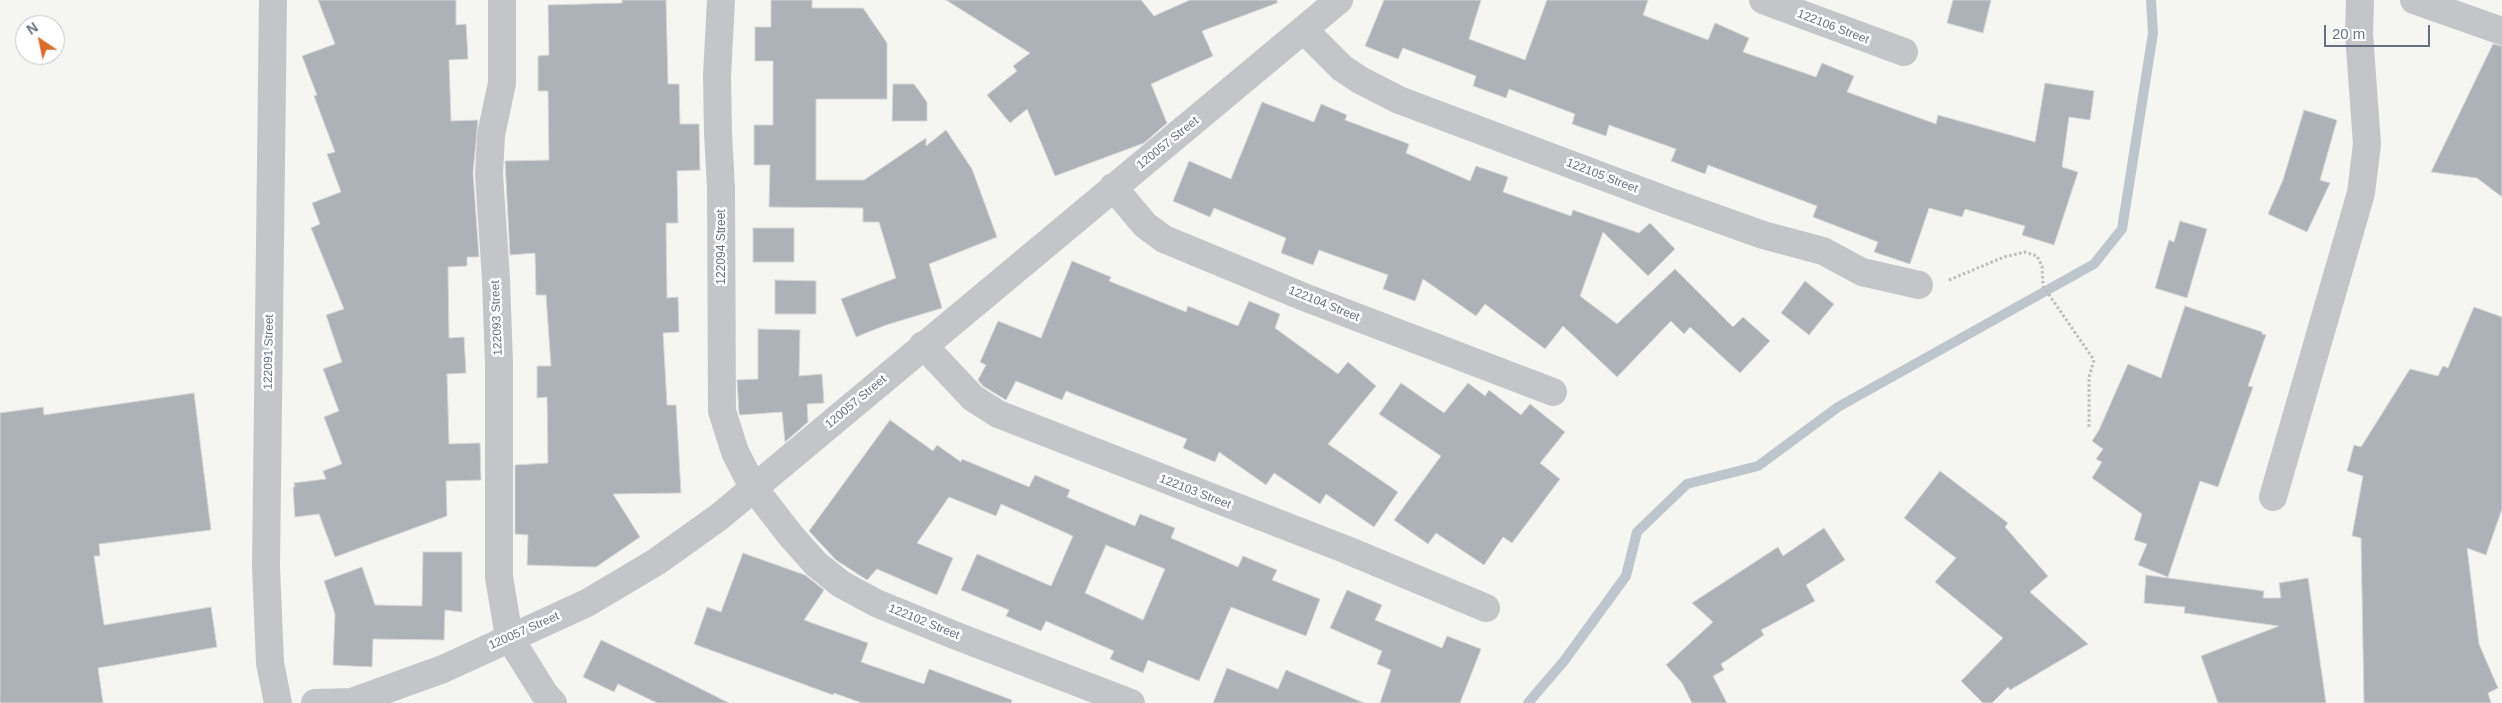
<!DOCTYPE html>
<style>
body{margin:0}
#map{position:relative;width:2502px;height:703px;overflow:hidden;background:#f5f5f2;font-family:Helvetica,sans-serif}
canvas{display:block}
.north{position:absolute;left:15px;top:15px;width:50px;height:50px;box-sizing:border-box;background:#fff;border:1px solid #c1c6cd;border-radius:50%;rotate:326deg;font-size:14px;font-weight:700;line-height:20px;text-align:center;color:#657181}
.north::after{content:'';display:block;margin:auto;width:18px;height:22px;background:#db6c2c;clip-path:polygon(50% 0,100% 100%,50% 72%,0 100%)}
.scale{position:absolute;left:2324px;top:25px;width:106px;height:22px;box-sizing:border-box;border:2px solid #657181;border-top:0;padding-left:6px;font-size:15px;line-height:18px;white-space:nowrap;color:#657181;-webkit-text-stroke:4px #fff;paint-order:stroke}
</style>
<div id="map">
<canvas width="2502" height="703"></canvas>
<div class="north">N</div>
<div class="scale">20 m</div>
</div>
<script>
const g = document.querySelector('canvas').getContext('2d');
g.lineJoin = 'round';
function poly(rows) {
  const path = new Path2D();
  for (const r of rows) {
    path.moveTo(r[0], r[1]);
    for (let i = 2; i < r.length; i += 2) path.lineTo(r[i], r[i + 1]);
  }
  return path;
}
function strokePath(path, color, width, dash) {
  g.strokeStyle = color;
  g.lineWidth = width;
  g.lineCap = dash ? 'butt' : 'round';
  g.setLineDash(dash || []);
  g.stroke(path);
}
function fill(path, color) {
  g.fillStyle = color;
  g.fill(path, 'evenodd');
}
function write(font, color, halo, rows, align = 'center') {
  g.font = font + ' Helvetica,sans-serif';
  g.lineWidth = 5;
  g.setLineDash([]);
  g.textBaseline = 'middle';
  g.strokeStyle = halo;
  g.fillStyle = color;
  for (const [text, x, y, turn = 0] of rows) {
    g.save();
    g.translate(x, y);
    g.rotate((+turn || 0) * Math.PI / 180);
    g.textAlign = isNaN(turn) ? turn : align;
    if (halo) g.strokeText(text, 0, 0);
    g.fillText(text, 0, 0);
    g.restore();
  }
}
const stream = poly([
 [1528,703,1564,661,1626,576,1637,532,1687,484,1758,466,1838,407,2094,264,2122,229,2153,33,2151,0]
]);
const building = poly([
 [318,0,456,0,456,25,466,24,468,59,449,60,451,121,478,120,473,173,479,257,467,257,467,266,448,267,449,338,464,337,466,373,447,374,449,444,480,443,481,480,446,481,447,516,335,557,319,514,295,517,293,487,295,487,294,483,326,479,323,471,342,464,324,417,339,411,323,369,342,362,326,315,344,309,311,228,320,224,312,203,341,192,327,154,335,152,314,96,317,95,302,56,335,44,318,0],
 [622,0,666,0,668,84,679,84,680,124,699,124,700,170,677,171,678,223,666,223,667,298,678,297,679,332,663,333,667,405,676,405,681,493,613,494,640,537,596,567,527,565,528,535,515,534,515,465,548,463,547,397,537,398,537,366,551,366,546,295,536,295,535,253,510,255,505,161,549,160,548,91,538,91,538,56,549,55,548,5,622,3,622,0],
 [771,0,812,0,812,8,863,8,887,43,887,99,816,99,816,180,864,180,926,138,926,146,946,130,972,169,997,237,929,264,942,308,886,325,856,337,841,299,896,278,879,222,863,222,863,208,769,207,770,165,754,165,754,125,773,125,773,61,755,61,755,27,771,27,771,0],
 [946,0,1141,0,1154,16,1190,0,1277,0,1277,3,1202,31,1213,56,1151,84,1167,123,1144,143,1055,176,1027,109,1010,123,987,95,1017,71,1013,66,1030,53,946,0],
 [1384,0,1481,0,1469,39,1525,60,1547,0,1648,0,1643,15,1708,40,1715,23,1749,38,1743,52,1816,77,1822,63,1854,76,1847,92,1936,124,1938,115,2035,142,2045,83,2094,91,2090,120,2069,117,2062,167,2078,172,2054,245,2022,235,2025,226,1965,209,1962,217,1929,208,1910,264,1874,252,1878,242,1813,217,1817,206,1708,165,1705,174,1671,161,1676,149,1609,125,1606,136,1572,124,1575,114,1509,89,1506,98,1473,86,1476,76,1403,48,1398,59,1365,46,1384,0],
 [1953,0,1991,0,1983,33,1947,23,1953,0],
 [2493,44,2502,46,2502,197,2477,178,2431,172,2493,44],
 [893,84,914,84,927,102,927,121,892,121,893,84],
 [1262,102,1314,122,1321,104,1347,115,1345,120,1409,144,1406,153,1470,181,1476,166,1508,177,1503,192,1571,216,1573,210,1639,233,1650,223,1675,249,1648,276,1603,232,1580,296,1617,324,1675,269,1733,327,1743,317,1770,341,1740,373,1690,327,1684,334,1671,321,1617,377,1563,326,1545,349,1485,304,1476,316,1423,279,1415,301,1383,289,1388,275,1319,250,1313,265,1281,253,1286,238,1214,208,1210,217,1173,201,1189,161,1231,179,1262,102],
 [2304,110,2337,120,2320,180,2330,183,2307,232,2268,214,2283,180,2304,110],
 [2180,221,2207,229,2187,298,2155,288,2169,240,2174,242,2180,221],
 [753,228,794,228,794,262,753,262,753,228],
 [1072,261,1111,277,1109,281,1186,312,1188,306,1238,326,1249,301,1280,314,1275,328,1338,374,1348,362,1376,386,1328,444,1398,492,1374,527,1326,494,1320,504,1274,473,1266,485,1219,452,1215,462,1183,448,1187,439,1066,391,1062,400,1016,381,1006,400,983,386,978,380,986,365,980,362,998,321,1041,338,1072,261],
 [775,280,816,281,816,314,775,314,775,280],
 [1805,281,1834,304,1809,335,1781,313,1805,281],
 [2185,306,2262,332,2262,334,2266,335,2248,386,2253,387,2218,487,2200,481,2168,577,2138,565,2147,544,2134,540,2142,514,2092,478,2102,462,2096,459,2103,449,2092,441,2099,430,2128,364,2161,378,2185,306],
 [2474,307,2502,317,2502,509,2486,555,2467,548,2479,644,2498,688,2488,693,2491,703,2364,703,2361,538,2352,536,2363,476,2347,471,2354,445,2361,447,2410,369,2438,376,2443,366,2448,368,2474,307],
 [758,329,800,330,799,376,822,374,824,403,807,404,808,422,785,442,782,412,740,415,739,413,737,380,758,379,758,329],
 [1401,383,1444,413,1468,383,1485,396,1489,390,1521,415,1530,404,1565,432,1540,463,1560,479,1512,543,1503,537,1484,565,1436,533,1428,544,1394,520,1441,456,1379,414,1401,383],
 [194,393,211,530,99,544,100,556,94,556,104,625,211,607,217,647,98,668,103,703,0,703,0,413,43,407,44,415,194,393],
 [890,420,933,451,937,445,961,462,962,459,1029,487,1035,475,1070,490,1067,497,1135,526,1140,514,1175,528,1171,538,1238,567,1243,556,1277,570,1272,580,1320,599,1306,636,1231,607,1199,681,1148,660,1143,673,1110,659,1114,651,1046,621,1041,631,1006,616,1009,610,961,590,977,554,1051,586,1073,536,1001,504,996,516,949,497,917,543,953,558,937,595,877,569,867,580,836,560,809,531,890,420],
 [1106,545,1165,569,1143,620,1085,593,1106,545],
 [1940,471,2008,523,2005,527,2048,576,2030,592,2088,644,2010,690,2008,687,1992,703,1983,703,1961,681,2003,638,1935,582,1956,558,1904,518,1940,471],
 [1824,528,1845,560,1806,585,1815,601,1761,630,1764,635,1721,664,1724,670,1713,676,1727,703,1692,703,1682,683,1666,665,1713,622,1692,603,1778,547,1783,556,1824,528],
 [423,552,462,552,462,612,445,610,444,640,373,639,372,667,333,665,335,614,324,581,362,567,375,605,422,606,423,552],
 [743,553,805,575,824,590,804,620,868,643,861,662,924,684,929,669,1012,700,1011,703,862,703,834,693,833,695,694,644,707,607,721,612,743,553],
 [2146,575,2264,591,2263,598,2281,598,2279,583,2308,578,2326,703,2218,703,2201,656,2279,626,2184,613,2185,607,2144,603,2146,575],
 [1347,590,1382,605,1375,620,1442,648,1447,636,1481,649,1460,703,1380,703,1391,670,1377,664,1382,651,1330,628,1347,590],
 [601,640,659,668,729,703,657,703,618,684,614,692,583,677,601,640],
 [1227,668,1278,689,1286,670,1364,703,1213,703,1227,668]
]);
const path = poly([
 [1949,280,2004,257,2025,252,2037,256,2042,266,2043,286,2094,360,2089,377,2089,429]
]);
const minor = poly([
 [273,0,266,566,270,663,278,703],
 [502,0,502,83,491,135,489,174,496,279,499,363,499,577,509,637,544,693,553,703],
 [721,0,717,76,718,133,721,188,722,411,735,452,753,487,791,536,816,564,841,584,876,603,954,635,1131,703],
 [1763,0,1904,52],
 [2414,0,2502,31],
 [1304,30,1342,68,1360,80,1399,100,1668,201,1763,235,1823,251,1862,272,1919,285],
 [1113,187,1145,225,1164,239,1304,297,1553,392],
 [923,345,973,398,998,414,1347,550,1486,608],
 [2273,497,2361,193,2367,144,2359,34,2360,0],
 [315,703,352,702,443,669,587,603,656,562,719,517,1339,0]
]);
const streetNames = [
 ["122106 Street",1833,27,21],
 ["120057 Street",1168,143,-39],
 ["122105 Street",1602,176,21],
 ["122094 Street",722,247,-90],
 ["122104 Street",1324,304,22],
 ["122093 Street",497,318,-92],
 ["122091 Street",269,352,-89],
 ["120057 Street",856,402,-40],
 ["122103 Street",1195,492,21],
 ["122102 Street",924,622,22],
 ["120057 Street",524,631,-24]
];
strokePath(stream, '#bec6cd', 10);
fill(building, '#acb2b8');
strokePath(building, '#d6d6d4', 1);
strokePath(path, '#babcbe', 3, [2.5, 2.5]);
strokePath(minor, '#c3c5c9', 28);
write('12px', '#657181', '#fff', streetNames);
</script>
